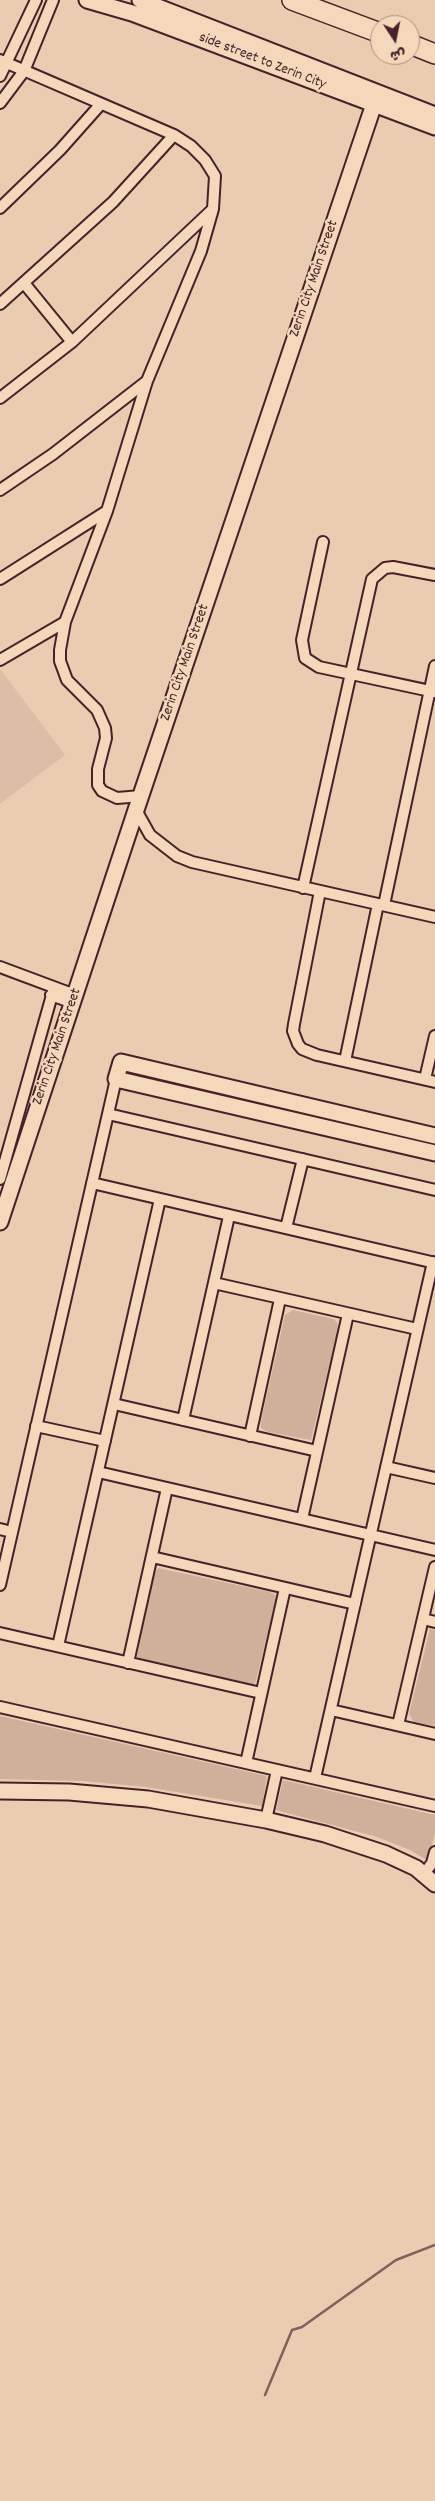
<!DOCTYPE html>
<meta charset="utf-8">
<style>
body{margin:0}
#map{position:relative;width:435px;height:2501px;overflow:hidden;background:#e9cdb1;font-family:Dekko,"Playpen Sans Arabic",sans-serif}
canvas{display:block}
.north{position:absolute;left:370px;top:15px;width:50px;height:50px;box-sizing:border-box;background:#f3d8ba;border:1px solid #af8e81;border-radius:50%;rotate:169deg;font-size:14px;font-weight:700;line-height:20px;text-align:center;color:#4a1f2b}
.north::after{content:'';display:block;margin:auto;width:18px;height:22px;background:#4a1f2b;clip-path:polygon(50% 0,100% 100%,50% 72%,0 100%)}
</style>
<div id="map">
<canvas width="435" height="2501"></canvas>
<div class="north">ش</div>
</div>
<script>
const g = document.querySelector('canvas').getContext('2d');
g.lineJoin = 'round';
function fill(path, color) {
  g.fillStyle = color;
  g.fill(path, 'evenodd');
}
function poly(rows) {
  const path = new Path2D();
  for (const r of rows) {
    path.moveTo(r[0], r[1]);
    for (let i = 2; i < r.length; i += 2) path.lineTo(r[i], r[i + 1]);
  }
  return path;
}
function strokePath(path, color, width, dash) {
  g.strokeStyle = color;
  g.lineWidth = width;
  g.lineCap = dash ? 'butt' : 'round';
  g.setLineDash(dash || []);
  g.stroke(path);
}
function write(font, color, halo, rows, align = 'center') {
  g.font = font + ' Dekko,sans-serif';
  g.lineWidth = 5;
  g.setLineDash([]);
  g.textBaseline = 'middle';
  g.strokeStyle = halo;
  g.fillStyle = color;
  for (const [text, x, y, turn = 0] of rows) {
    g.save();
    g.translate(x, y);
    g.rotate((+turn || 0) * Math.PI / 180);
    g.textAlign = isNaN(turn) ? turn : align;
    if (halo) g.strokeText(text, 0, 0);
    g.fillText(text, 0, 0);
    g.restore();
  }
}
const built = poly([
 [0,669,65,755,0,804]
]);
const green = poly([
 [293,1310,333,1319,337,1322,338,1329,311,1440,268,1432,261,1428,261,1421,285,1315],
 [158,1568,270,1592,275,1595,276,1600,255,1684,251,1685,142,1660,137,1657,154,1573],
 [430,1629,435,1630,435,1726,414,1722,409,1714],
 [0,1716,267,1776,262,1806,146,1787,83,1781,0,1779],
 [283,1780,435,1815,435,1832,428,1861,410,1850,377,1837,276,1810]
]);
const stream = poly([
 [265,2395,292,2330,302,2327,396,2260,435,2245]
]);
const street = poly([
 [0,60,174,135,191,146,205,160,215,176,213,209,201,251,147,381,107,511,65,622,60,650,60,661,67,680,97,710,105,728,106,738,98,769,98,785,102,791,117,798,141,796],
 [0,76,36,0],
 [0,103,24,71,53,0],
 [0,208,60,150,100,105],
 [24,283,72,342],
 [0,304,113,202,174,135],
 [0,398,72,342,213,209],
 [0,490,53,454,147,381],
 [323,542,302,640,305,658,319,667,435,692],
 [0,579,107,511],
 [0,660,65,622],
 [136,810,150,835,177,856,192,862,435,917],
 [303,888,372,579,385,568,393,567,435,575],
 [320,891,294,1024,293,1031,298,1044,302,1049,317,1055,435,1082],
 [384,905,435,666],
 [0,967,75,995],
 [51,995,73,1003],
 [345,1061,378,904],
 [425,1079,435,1036],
 [108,1114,435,1190],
 [0,1179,54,988],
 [92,1183,435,1263],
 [286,1228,303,1159],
 [214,1283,417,1329],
 [114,1404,317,1451],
 [183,1420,229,1216],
 [36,1426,105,1441],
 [250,1436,280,1299],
 [386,1467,435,1478],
 [98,1472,435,1550],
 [302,1519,348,1314],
 [0,1529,12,1532],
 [152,1557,355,1604],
 [0,1585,116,1079],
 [423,1619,435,1622],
 [0,1633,261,1693],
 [58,1646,160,1199],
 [128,1663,167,1488],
 [0,1707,435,1806],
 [331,1710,435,1734],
 [398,1725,435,1567],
 [246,1763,285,1588],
 [315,1778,433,1262],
 [266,1820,277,1770],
 [424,1874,432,1863,435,1852]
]);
const secondary = poly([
 [87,0,132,13,435,127],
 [140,0,435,115],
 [435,1136,121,1062,116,1079,435,1153],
 [0,1222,136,810,374,104],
 [0,1791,69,1792,148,1799,266,1820,325,1834,386,1854,416,1868,435,1884]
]);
const highway = poly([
 [292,0,380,33],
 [410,44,435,54]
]);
const streetNames = [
 ["side street to Zerin City",262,62,21],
 ["Zerin City Main Street",315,279,-71],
 ["Zerin City Main Street",186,663,-71],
 ["Zerin City Main Street",58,1047,-71]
];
fill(built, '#dcbea6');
fill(green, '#ceb09b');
strokePath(stream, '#845e5c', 2.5);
strokePath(street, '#4a1f2b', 14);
strokePath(secondary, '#4a1f2b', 19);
strokePath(highway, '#4a1f2b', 22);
strokePath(street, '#f3d8ba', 10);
strokePath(secondary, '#f3d8ba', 15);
strokePath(highway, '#f3d8ba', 19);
write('15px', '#4a1f2b', '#f3d8ba', streetNames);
</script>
